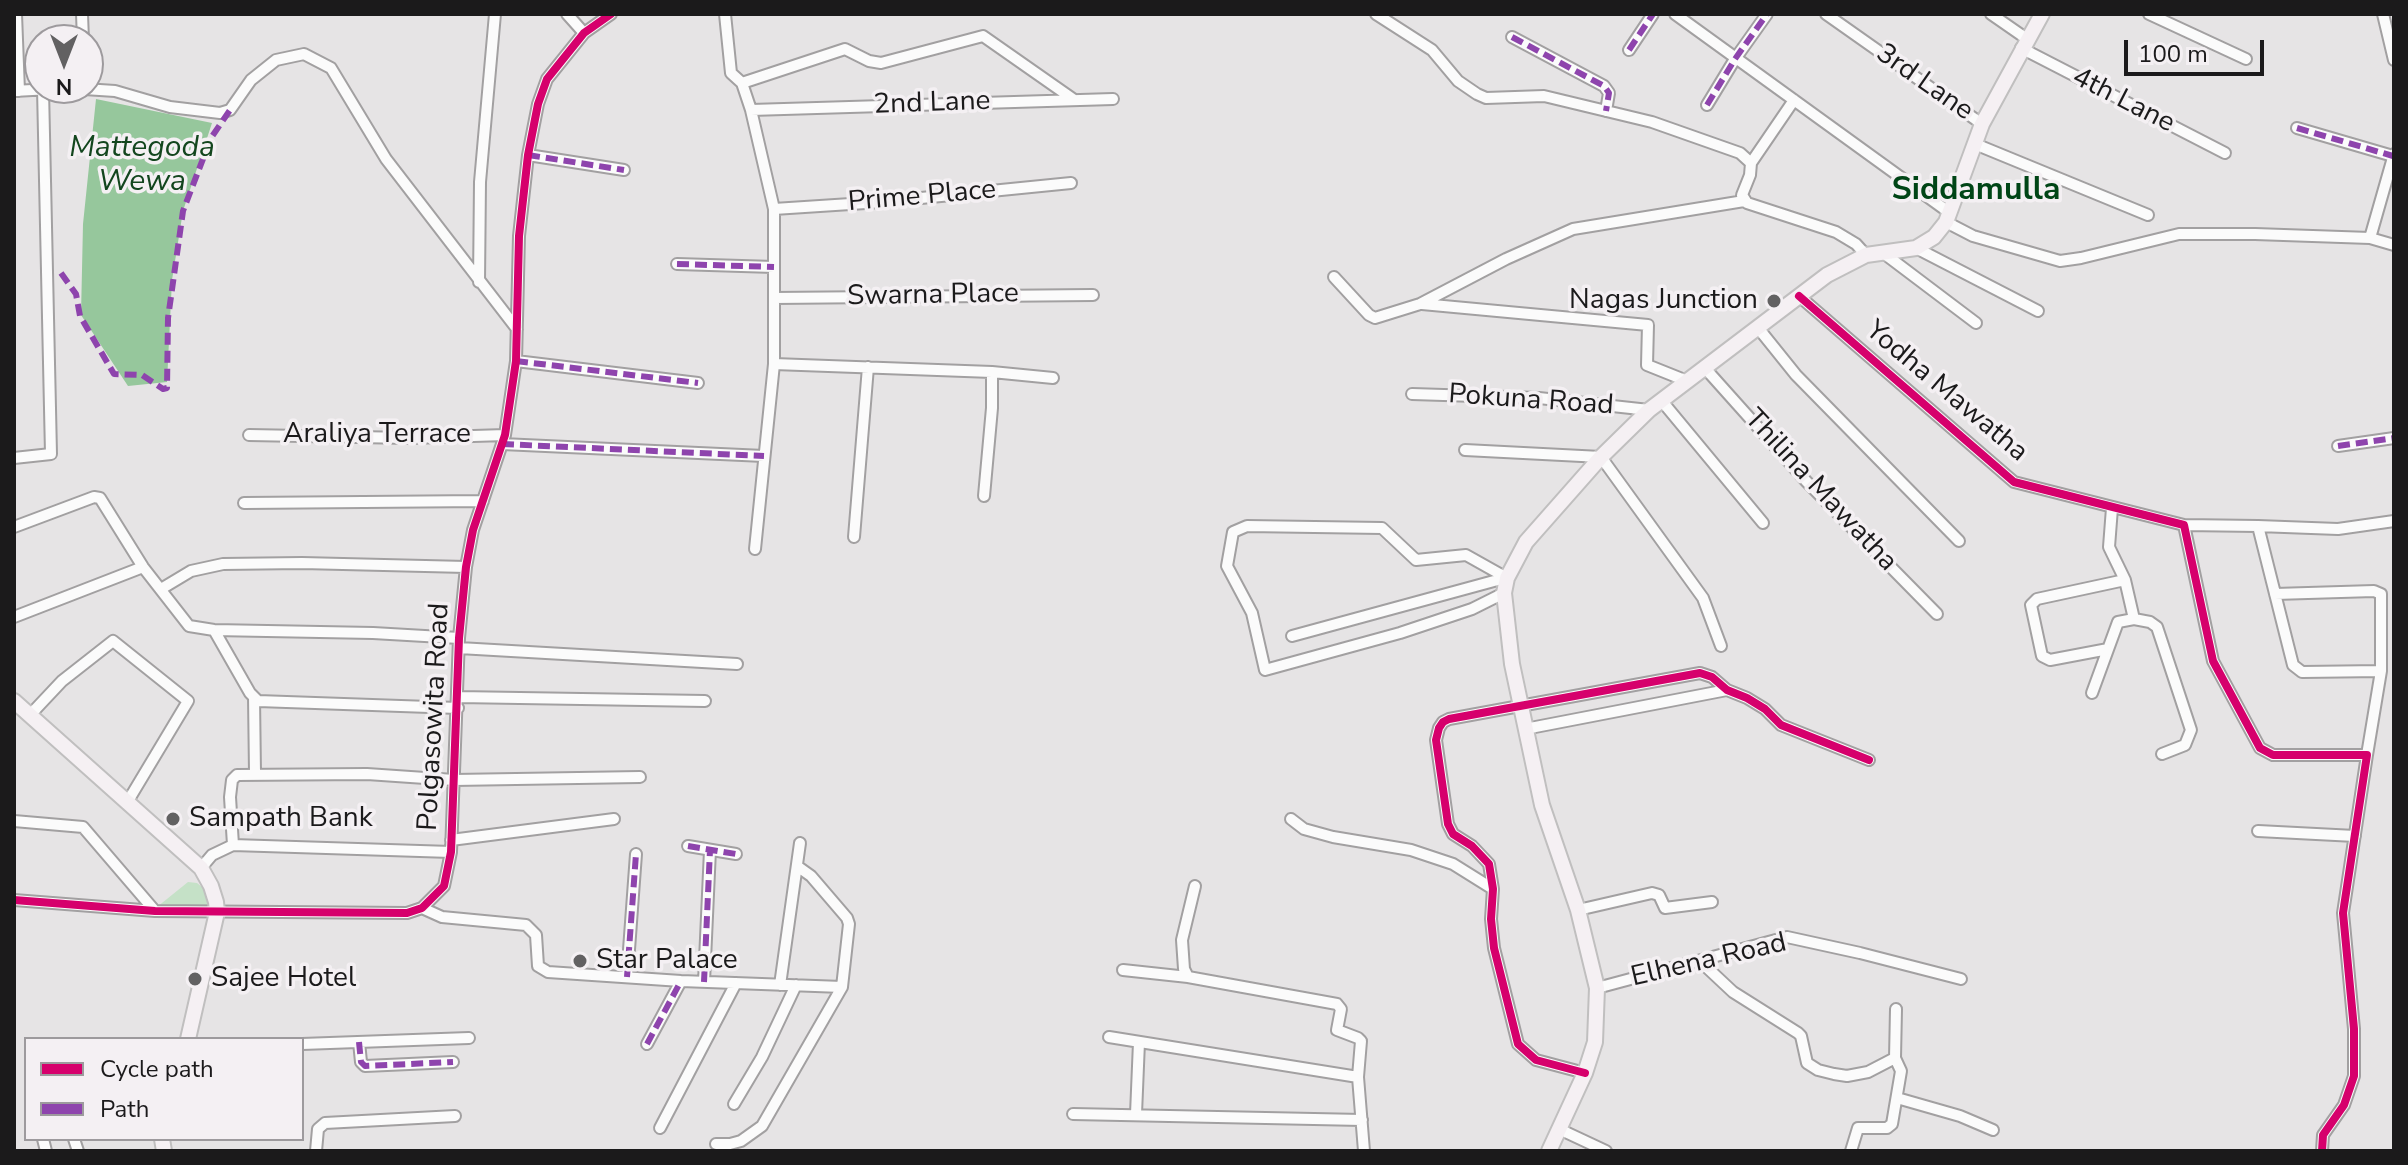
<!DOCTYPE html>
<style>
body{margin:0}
#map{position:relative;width:2408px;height:1165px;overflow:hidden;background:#e6e4e5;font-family:"Nunito Sans",sans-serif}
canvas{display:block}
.frame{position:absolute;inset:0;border:16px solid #1b1a1b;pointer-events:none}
.legend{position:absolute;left:24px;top:1037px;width:280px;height:104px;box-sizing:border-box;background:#f4f0f3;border:2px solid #9d9a9d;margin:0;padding:10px 14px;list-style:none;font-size:24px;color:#1b1a1b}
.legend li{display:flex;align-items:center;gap:16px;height:40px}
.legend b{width:40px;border:2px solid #9d9a9d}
.north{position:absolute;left:24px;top:24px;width:80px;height:80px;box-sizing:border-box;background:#f4f0f3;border:2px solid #9d9a9d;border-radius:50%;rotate:180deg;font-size:22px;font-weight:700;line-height:32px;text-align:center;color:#1b1a1b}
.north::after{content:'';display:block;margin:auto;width:28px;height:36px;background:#626162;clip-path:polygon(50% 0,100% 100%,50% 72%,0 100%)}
.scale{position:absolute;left:2124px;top:40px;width:140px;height:36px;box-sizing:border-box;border:4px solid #1b1a1b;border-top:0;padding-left:10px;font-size:24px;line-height:28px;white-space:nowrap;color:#1b1a1b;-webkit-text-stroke:6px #f4f0f3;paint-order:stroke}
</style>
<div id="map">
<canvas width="2408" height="1165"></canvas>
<div class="frame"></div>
<ul class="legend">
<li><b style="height:10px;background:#d6006c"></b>Cycle path</li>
<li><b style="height:10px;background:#8e44ad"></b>Path</li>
</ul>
<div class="north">N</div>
<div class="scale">100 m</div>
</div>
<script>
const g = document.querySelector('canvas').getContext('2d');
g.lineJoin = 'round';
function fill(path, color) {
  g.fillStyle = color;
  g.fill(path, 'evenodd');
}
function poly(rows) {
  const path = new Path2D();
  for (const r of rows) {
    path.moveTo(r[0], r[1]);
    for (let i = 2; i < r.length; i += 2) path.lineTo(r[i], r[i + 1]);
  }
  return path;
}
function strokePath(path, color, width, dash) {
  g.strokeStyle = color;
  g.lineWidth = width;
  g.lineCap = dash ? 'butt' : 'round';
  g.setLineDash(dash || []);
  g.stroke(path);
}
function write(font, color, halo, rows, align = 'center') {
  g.font = font + ' "Nunito Sans",sans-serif';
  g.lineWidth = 7;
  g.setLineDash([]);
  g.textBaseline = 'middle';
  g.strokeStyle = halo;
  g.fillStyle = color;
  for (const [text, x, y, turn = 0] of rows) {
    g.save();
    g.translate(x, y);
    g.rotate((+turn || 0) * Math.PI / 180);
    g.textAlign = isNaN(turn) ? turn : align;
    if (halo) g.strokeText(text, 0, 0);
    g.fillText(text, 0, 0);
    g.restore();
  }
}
const green = poly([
 [188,882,197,883,207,891,215,910,157,907]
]);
const water = poly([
 [96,99,212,123,183,211,172,280,167,382,128,386,81,315,83,224]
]);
const minor = poly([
 [16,14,19,91],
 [82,14,83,40],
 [567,14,584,33],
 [725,14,731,73,742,83,751,110,774,209,774,364,755,549],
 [1376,14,1432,50,1458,81,1477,94,1486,98,1544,96,1652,122,1740,153,1751,163,1750,175,1742,195,1747,203,1836,232,1856,244,1866,255],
 [1675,14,1950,213],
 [1826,14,1982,124],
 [1991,14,2027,39],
 [2149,14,2246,59],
 [2383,14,2394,60],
 [1512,37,1604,86,1609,93,1606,111],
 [2021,48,2225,153],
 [1629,50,1653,14],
 [742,83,845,49,869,61,881,63,983,36,1073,99],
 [14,91,69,88,115,91,170,107,220,113,230,110,251,80,276,60,304,54,331,68,386,159,517,329],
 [1707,105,1735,59,1767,14],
 [751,110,1113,99],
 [2297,128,2393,156],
 [1975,144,2148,215],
 [2394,154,2370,238,2394,245],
 [528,155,624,170],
 [1751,163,1794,100],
 [774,209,881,202,1071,183],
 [1946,222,1973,236,2060,261,2081,258,2179,234,2255,234,2370,238],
 [1916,248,2038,311],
 [1882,252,1976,323],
 [677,264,774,267],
 [1334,277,1369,315,1375,318,1420,304,1506,259,1573,229,1744,201],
 [479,282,480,182,495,14],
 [1799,296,2014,482,2184,525,2213,661,2260,748,2273,755,2367,755,2343,913,2354,1029,2354,1076,2344,1105,2323,1135,2322,1151],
 [774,298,1093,295],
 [1422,304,1648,325,1647,365,1687,381],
 [1759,329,1796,375,1959,541],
 [516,361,698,383],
 [774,364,992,372,992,408,984,496],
 [1704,367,1806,481,1937,614],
 [992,372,1053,378],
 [1412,394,1539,398,1649,410],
 [1661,400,1763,523],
 [249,435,410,438,505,435],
 [502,444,764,456],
 [2338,446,2394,438],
 [1465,450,1601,457,1703,598,1721,646],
 [14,458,51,454,43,89],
 [244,503,483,501],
 [2112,508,2109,547,2125,580,2134,619],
 [2184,525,2258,526,2293,665,2302,672,2381,671],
 [2258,526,2338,529,2394,521],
 [14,527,94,497,100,498,143,567,189,626,214,630,373,633,459,638],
 [854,537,868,367],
 [161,589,191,571,223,564,302,563,466,567],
 [1504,593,1472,609,1400,633,1265,670,1252,613,1227,566,1233,532,1247,526,1382,528,1416,560,1466,555,1507,578],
 [2275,594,2374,591,2381,594,2381,671,2367,755],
 [14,617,143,567],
 [214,630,250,693,258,701,458,708],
 [1292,636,1505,578],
 [459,648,737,664],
 [2108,649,2050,660,2042,656,2031,605,2037,599,2125,580],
 [2092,693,2118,622,2134,619,2150,622,2157,627,2191,730,2185,745,2162,754],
 [254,697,255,773],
 [458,697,705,701],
 [30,715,62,681,113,641,188,701,128,801],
 [1525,729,1727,690],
 [1291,819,1304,829,1333,837,1411,850,1453,864,1493,889],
 [14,821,83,827,155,911],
 [2258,831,2355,836],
 [451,840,614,819],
 [233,845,230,797,232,780,237,775,367,774,454,780,640,777],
 [688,846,736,854],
 [201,868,212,855,233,845,451,852],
 [14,900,155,911,407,913,422,908,444,886,451,852,459,638,466,567,473,530,505,435,516,361,519,236,528,155,538,104,547,79,584,33,611,14],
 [422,908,442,917,526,925,536,935,538,966,548,972,681,981,842,987],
 [1578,910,1652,893,1659,895,1665,908,1712,902],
 [1701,962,1733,992,1798,1033,1801,1036,1807,1063,1818,1070,1834,1074,1847,1076,1868,1072,1895,1058,1896,1009],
 [1123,970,1188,977,1337,1004,1341,1009,1337,1030,1358,1038,1361,1041,1358,1077,1364,1151],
 [627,977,636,854],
 [1188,977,1184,969,1182,940,1195,886],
 [704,982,710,850],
 [780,985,800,843],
 [1597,988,1787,937,1860,953,1961,979],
 [1109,1037,1358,1077],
 [359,1042,361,1062,365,1066,453,1062],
 [302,1044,469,1038],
 [647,1044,681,981],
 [1585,1073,1536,1060,1518,1044,1494,948,1491,919,1493,889,1489,864,1472,846,1453,834,1448,824,1436,740,1439,728,1443,722,1449,719,1700,673,1712,677,1727,690,1747,698,1765,709,1781,725,1869,760],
 [1897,1098,1960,1116,1993,1130],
 [734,1104,762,1057,796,985],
 [1073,1114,1362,1120],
 [1136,1114,1139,1042],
 [660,1128,736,983],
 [1559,1129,1606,1151],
 [43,1139,46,1151],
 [74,1139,78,1151],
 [716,1144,730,1144,741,1141,762,1126,842,987,849,924,847,918,811,876,797,866],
 [316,1151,318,1129,325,1123,455,1116],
 [1851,1151,1858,1128,1887,1128,1892,1124,1901,1071,1895,1058]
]);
const major = poly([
 [14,701,201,868,211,886,216,902,217,912,188,1039],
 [162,1139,164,1151],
 [1549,1151,1585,1073,1595,1042,1597,988,1578,910,1542,805,1512,664,1504,593,1507,578,1526,542,1601,457,1649,410,1827,275,1866,255,1916,248,1934,237,1946,222,1982,124,2042,14]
]);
const quiet = poly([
 [1512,37,1604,86,1609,93,1606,111],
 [1629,50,1653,14],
 [1707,105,1735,59,1767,14],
 [2297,128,2393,156],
 [528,155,624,170],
 [677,264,774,267],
 [61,273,76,294,80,316,114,374,142,375,163,389,167,388,168,318,183,211,211,138,230,110],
 [516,361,698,383],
 [502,444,764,456],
 [2338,446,2394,438],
 [688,846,736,854],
 [627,977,636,854],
 [704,982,710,850],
 [359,1042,361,1062,365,1066,453,1062],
 [647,1044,681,981]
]);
const cycleway = poly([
 [1799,296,2014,482,2184,525,2213,661,2260,748,2273,755,2367,755,2343,913,2354,1029,2354,1076,2344,1105,2323,1135,2322,1151],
 [14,900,155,911,407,913,422,908,444,886,451,852,459,638,466,567,473,530,505,435,516,361,519,236,528,155,538,104,547,79,584,33,611,14],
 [1585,1073,1536,1060,1518,1044,1494,948,1491,919,1493,889,1489,864,1472,846,1453,834,1448,824,1436,740,1439,728,1443,722,1449,719,1700,673,1712,677,1727,690,1747,698,1765,709,1781,725,1869,760]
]);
const markers = [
 [1774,301,8,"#626162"],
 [173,819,8,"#626162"],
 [580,961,8,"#626162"],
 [195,979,8,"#626162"]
];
const streetNames = [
 ["3rd Lane",1924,83,35],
 ["4th Lane",2123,101,27],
 ["2nd Lane",932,104,-2],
 ["Prime Place",922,197,-5],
 ["Swarna Place",933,296,-1],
 ["Yodha Mawatha",1946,392,40],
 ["Pokuna Road",1531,401,4],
 ["Araliya Terrace",377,435],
 ["Thilina Mawatha",1820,491,47],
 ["Polgasowita Road",435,717,-87],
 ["Elhena Road",1709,961,-13]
];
const poiNames = [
 ["Nagas Junction",1758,301,"right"],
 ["Sampath Bank",189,819],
 ["Star Palace",596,961],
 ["Sajee Hotel",211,979]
];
const waterNames = [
 ["Mattegoda",142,149],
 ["Wewa",142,183]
];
const quarterNames = [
 ["Siddamulla",1976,191]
];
fill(green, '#c5e1c7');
fill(water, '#96c79c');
strokePath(minor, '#a2a0a1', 14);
strokePath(major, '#c0bfbf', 18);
strokePath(minor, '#fbfbfb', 10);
strokePath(major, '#f5f0f3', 14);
strokePath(quiet, '#8e44ad', 6, [12, 6]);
strokePath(cycleway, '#d6006c', 8);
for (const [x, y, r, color] of markers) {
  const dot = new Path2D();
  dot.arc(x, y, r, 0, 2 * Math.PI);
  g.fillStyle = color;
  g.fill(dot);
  strokePath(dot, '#f4f0f3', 3);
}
write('28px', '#1b1a1b', '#f4f0f3', streetNames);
write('28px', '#1b1a1b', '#f4f0f3', poiNames, 'left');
write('italic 30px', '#13461e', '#f4f0f3', waterNames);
write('bold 32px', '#004516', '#f4f0f3', quarterNames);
</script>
